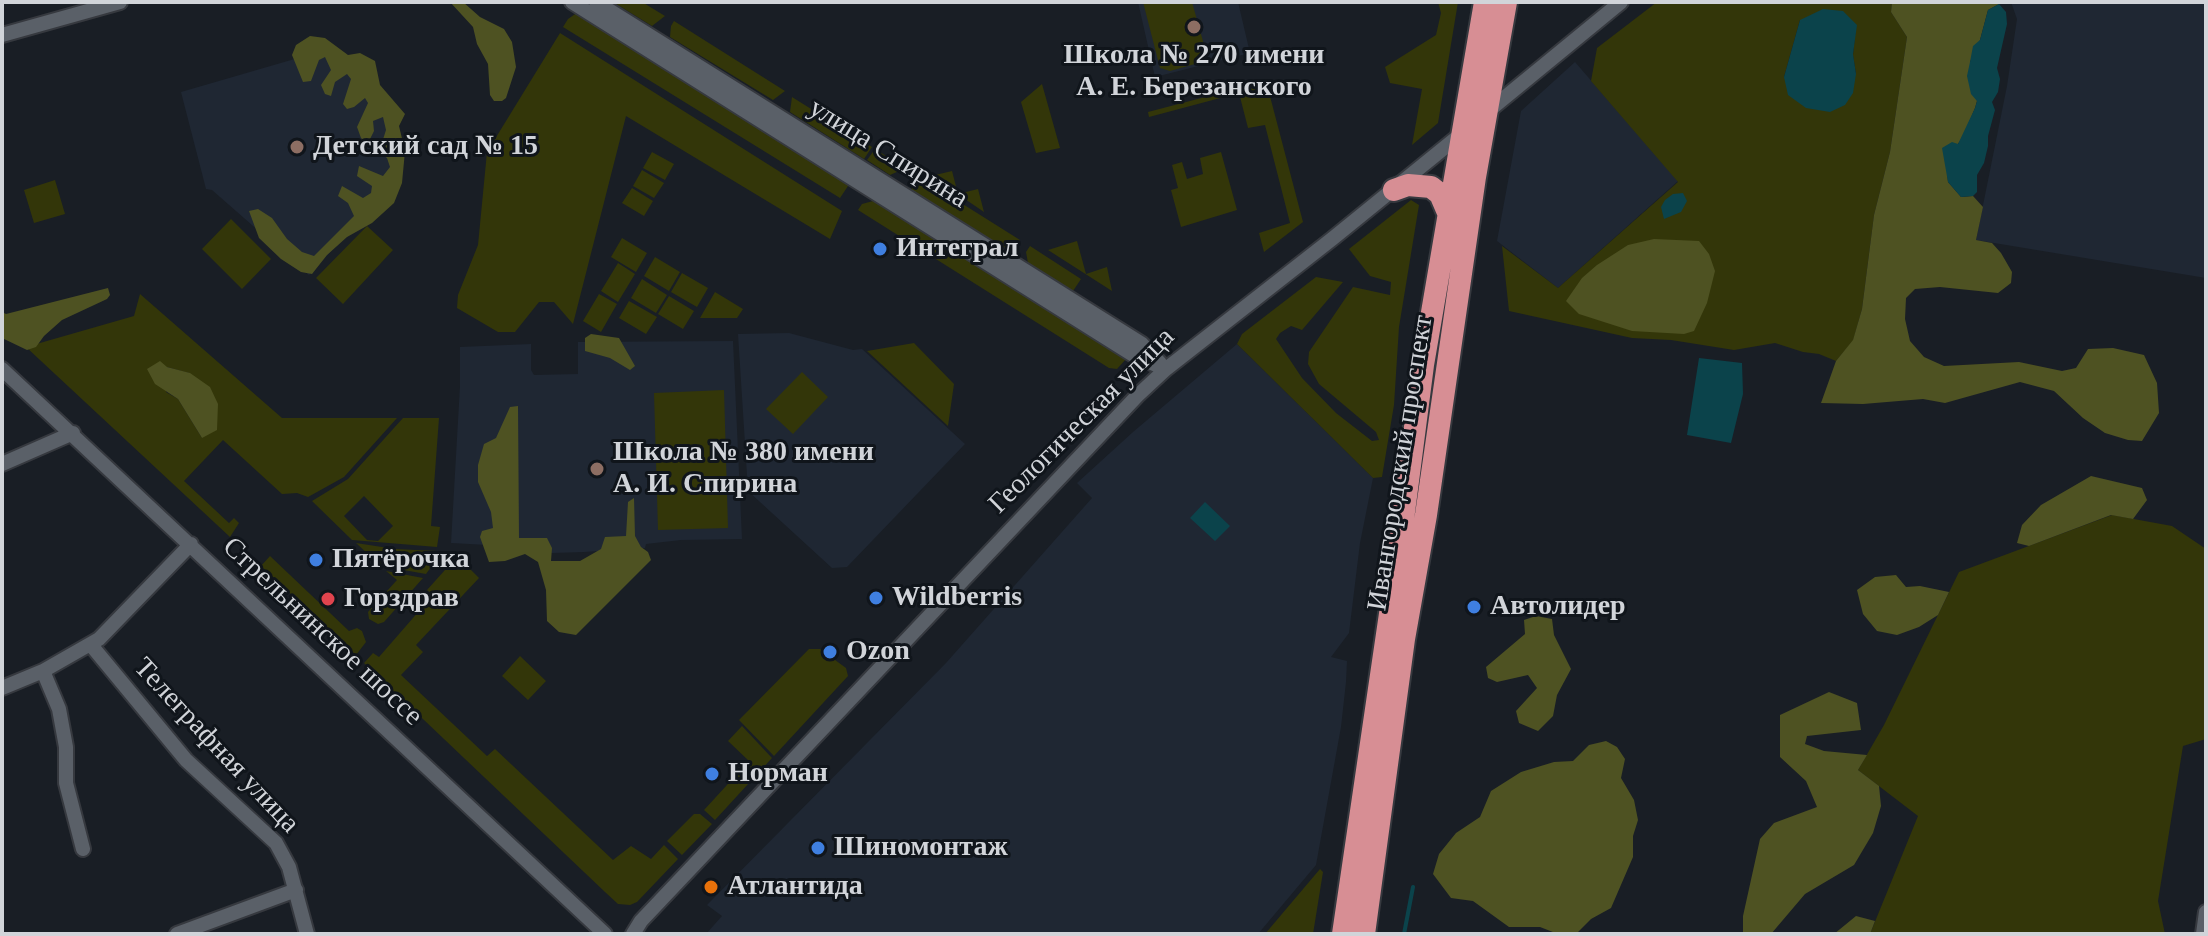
<!DOCTYPE html>
<meta charset="utf-8">
<style>
body{margin:0}
#map{position:relative;width:2208px;height:936px;overflow:hidden;background:#191e25;font-family:"Times New Roman",serif}
canvas{display:block}
.frame{position:absolute;inset:0;border:4px solid #d1d4d9;pointer-events:none}
</style>
<div id="map">
<canvas width="2208" height="936"></canvas>
<div class="frame"></div>
</div>
<script>
const g = document.querySelector('canvas').getContext('2d');
g.lineJoin = 'round';
function fill(path, color) {
  g.fillStyle = color;
  g.fill(path, 'evenodd');
}
function poly(rows) {
  const path = new Path2D();
  for (const r of rows) {
    path.moveTo(r[0], r[1]);
    for (let i = 2; i < r.length; i += 2) path.lineTo(r[i], r[i + 1]);
  }
  return path;
}
function strokePath(path, color, width, dash) {
  g.strokeStyle = color;
  g.lineWidth = width;
  g.lineCap = dash ? 'butt' : 'round';
  g.setLineDash(dash || []);
  g.stroke(path);
}
function write(font, color, halo, rows, align = 'center') {
  g.font = font + ' "Times New Roman",serif';
  g.lineWidth = 6;
  g.setLineDash([]);
  g.textBaseline = 'middle';
  g.strokeStyle = halo;
  g.fillStyle = color;
  for (const [text, x, y, turn = 0] of rows) {
    g.save();
    g.translate(x, y);
    g.rotate((+turn || 0) * Math.PI / 180);
    g.textAlign = isNaN(turn) ? turn : align;
    if (halo) g.strokeText(text, 0, 0);
    g.fillText(text, 0, 0);
    g.restore();
  }
}
const built = poly([
 [1138,2,1238,2,1250,53,1155,77],
 [2011,2,2206,2,2206,278,1976,240,2007,86,2017,19],
 [329,49,398,119,402,174,309,275,212,190,206,189,181,92],
 [1575,62,1678,181,1558,288,1497,241,1521,111],
 [789,333,853,350,862,349,965,444,847,567,832,568,748,491,738,334],
 [733,341,742,539,681,540,646,544,645,548,584,552,489,555,488,545,451,543,460,386,460,347,531,344,531,370,534,375,578,374,578,342],
 [1237,344,1373,478,1360,543,1349,633,1331,657,1347,661,1346,682,1341,727,1316,865,1258,934,706,934,722,916,707,905,946,663,1092,498,1077,483,1133,432]
]);
const green = poly([
 [613,2,642,2,665,16,652,26],
 [1143,2,1192,2,1206,52,1202,62,1170,71,1160,68],
 [1438,2,1458,2,1438,123,1412,145,1422,89,1390,83,1385,67,1436,35,1441,13],
 [1657,2,1892,2,1891,12,1907,37,1890,152,1874,215,1862,309,1853,341,1836,361,1819,354,1803,352,1775,343,1734,350,1671,340,1632,338,1509,311,1502,246,1558,288,1678,182,1591,81,1597,48],
 [1800,20,1856,25,1853,55,1856,74,1784,77],
 [578,12,850,183,840,198,563,27,568,19],
 [674,21,785,91,773,100,670,37,671,26],
 [560,33,842,211,830,239,626,116,573,324,554,302,539,302,515,332,498,332,457,308,458,295,478,245,487,152],
 [1266,81,1303,222,1264,252,1259,233,1290,223,1265,125,1248,128,1239,93,1149,117,1148,112],
 [1042,84,1060,148,1036,153,1021,102],
 [792,97,872,147,864,159,790,112],
 [875,149,902,166,899,171,890,175,867,160],
 [652,152,674,164,665,180,643,168],
 [1221,152,1237,210,1181,227,1171,190,1178,188,1172,165,1182,162,1187,179,1203,174,1200,158],
 [642,170,664,183,654,198,633,186],
 [952,171,958,194,978,189,984,212,931,176],
 [915,174,1020,240,1016,246,1004,249,912,191,911,181],
 [55,180,65,214,34,223,24,190],
 [632,188,653,201,644,216,622,203],
 [1411,200,1419,205,1399,327,1394,405,1382,477,1373,478,1237,344,1242,334,1316,277,1343,282,1302,330,1291,326,1280,333,1276,339,1302,378,1336,413,1372,441,1379,440,1376,432,1319,384,1308,364,1309,352,1353,287,1390,295,1391,282,1370,276,1349,249],
 [873,201,1027,297,1126,359,1117,369,1109,368,858,210,862,204],
 [231,219,271,259,242,289,202,249],
 [367,226,393,250,343,304,316,278],
 [622,238,647,253,636,272,611,257],
 [1077,241,1086,274,1107,267,1112,291,1048,250],
 [1030,246,1081,279,1073,291,1028,263,1026,252],
 [655,257,680,272,669,291,644,276],
 [618,263,635,274,618,302,601,291],
 [682,273,708,288,697,307,671,292],
 [642,279,667,295,656,313,631,298],
 [715,292,743,309,737,318,700,318],
 [140,294,282,418,397,418,344,477,308,497,297,493,282,494,223,440,184,481,229,523,234,518,239,523,230,537,26,347,134,316],
 [167,367,189,373,202,438,178,399,166,392],
 [599,294,617,304,601,332,583,321],
 [669,296,694,311,683,329,658,314],
 [629,301,657,317,646,334,619,318],
 [914,343,954,384,948,426,867,351],
 [802,372,828,397,793,434,766,409],
 [724,390,728,528,658,530,654,393],
 [403,418,439,418,431,526,440,527,437,547,352,540,312,501,348,479],
 [364,496,393,526,378,541,367,540,344,516],
 [2112,515,2172,526,2206,549,2206,739,2183,746,2158,901,2165,934,1870,934,1918,816,1858,770,1884,725,1959,572],
 [356,543,395,549,437,551,434,563,426,574,381,566],
 [270,556,349,631,357,628,362,631,366,642,356,655,261,566],
 [453,561,462,561,479,578,416,645,423,652,401,675,487,756,495,749,613,860,631,846,651,859,664,845,678,859,637,902,630,905,618,904,605,892,364,663,373,653,379,657,433,595,427,590],
 [386,571,423,578,384,622,378,624,369,619,368,612,397,580],
 [809,649,820,649,846,668,848,676,774,756,739,720],
 [520,656,546,681,528,700,502,676],
 [742,726,772,758,715,820,704,810,749,761,728,741],
 [694,814,700,814,712,824,682,855,667,841],
 [1320,869,1323,872,1313,934,1265,934]
]);
const forest = poly([
 [450,2,463,2,480,17,504,29,512,42,516,67,506,98,502,101,494,101,490,95,488,64,477,44,473,27],
 [1892,2,1999,2,1999,4,1988,10,1980,40,1970,62,1977,101,1975,108,1963,137,1946,160,1948,182,1961,197,1973,196,1983,207,1976,240,1992,243,2001,253,2012,272,2011,283,1998,293,1940,287,1915,289,1906,298,1905,319,1910,341,1924,357,1944,366,2019,362,2062,371,2076,368,2088,349,2113,348,2144,355,2157,383,2159,413,2142,441,2128,440,2105,433,2083,418,2054,391,2020,382,1945,403,1923,399,1863,404,1821,403,1836,361,1853,340,1862,309,1874,215,1890,152,1907,37,1891,12],
 [310,36,325,38,348,55,360,53,375,61,380,85,405,114,399,126,405,151,402,183,394,203,372,223,347,237,327,255,312,274,301,272,281,259,259,238,249,211,258,209,272,218,287,239,302,252,314,256,354,216,348,203,338,196,342,186,363,198,371,193,372,186,357,176,359,166,383,176,390,167,387,158,379,152,386,130,383,117,373,121,374,131,368,143,361,138,357,127,368,103,365,98,354,107,347,109,343,104,351,79,347,74,335,82,331,96,325,94,321,85,331,70,325,57,319,60,311,81,303,82,292,55,296,45],
 [1654,239,1699,241,1709,254,1715,271,1707,303,1694,331,1684,334,1632,331,1579,314,1566,301,1582,278,1597,265,1628,245],
 [108,288,110,295,107,299,62,320,44,336,36,347,27,350,2,338,2,312,6,314],
 [591,334,619,338,635,366,630,370,610,358,585,351,585,338],
 [160,361,167,367,190,373,210,387,218,404,217,430,202,438,178,399,155,384,147,369],
 [518,406,519,538,547,538,552,548,551,561,580,561,601,549,605,537,626,536,628,502,634,498,635,536,641,547,648,552,651,560,576,635,559,632,547,621,546,590,538,562,525,554,505,561,489,562,480,537,482,531,493,528,491,512,478,482,478,465,484,444,496,438,510,407],
 [2091,476,2142,488,2147,500,2133,519,2111,515,2029,546,2017,543,2022,525,2041,505],
 [1896,575,1906,587,1920,586,1949,592,1938,615,1919,627,1897,635,1877,631,1863,614,1857,590,1875,577],
 [1536,616,1552,619,1554,635,1571,669,1557,695,1553,716,1538,731,1519,723,1516,711,1537,688,1528,675,1497,682,1488,678,1486,667,1525,634,1524,620],
 [1829,692,1857,703,1861,730,1807,736,1805,744,1824,751,1867,755,1858,770,1879,786,1881,806,1873,833,1854,865,1805,894,1771,934,1743,934,1743,916,1760,839,1774,823,1817,807,1806,781,1780,757,1780,715],
 [1606,741,1617,747,1625,759,1621,778,1634,800,1638,820,1633,836,1633,857,1611,908,1591,919,1578,932,1558,934,1540,927,1509,927,1473,901,1451,898,1433,874,1439,854,1456,833,1480,817,1491,791,1521,772,1554,762,1573,761,1589,745],
 [1856,916,1875,921,1870,934,1834,934]
]);
const water = poly([
 [1999,4,2006,12,2007,24,1997,68,2000,79,1998,92,1992,102,1995,110,1988,136,1988,146,1984,163,1977,175,1977,192,1973,196,1961,197,1948,182,1942,148,1952,142,1958,144,1975,108,1977,101,1971,94,1967,76,1970,62,1973,46,1980,40,1988,10],
 [1823,9,1843,11,1857,25,1853,54,1856,74,1853,93,1845,105,1830,112,1806,108,1788,95,1784,77,1800,20],
 [1683,193,1687,201,1681,212,1664,219,1661,207,1665,200,1673,194],
 [1699,358,1742,363,1743,394,1731,443,1687,435],
 [1205,502,1230,526,1215,541,1190,518]
]);
const stream = poly([
 [1404,934,1413,887]
]);
const minor = poly([
 [572,2,1135,356,1166,369],
 [596,2,1142,344,1160,363],
 [2,35,120,2],
 [1487,112,1621,2],
 [2,369,605,934],
 [2,464,73,433],
 [91,645,186,760,276,843,289,867,307,934],
 [43,671,59,709,66,747,66,783,83,849],
 [2,688,43,671,99,639,191,544],
 [177,934,296,890],
 [633,934,641,921,1137,396,1166,369,1332,239,1465,131],
 [2203,934,2206,912]
]);
const trunk = poly([
 [1394,190,1408,185,1431,187,1440,194,1449,215],
 [1343,934,1397,566,1423,365,1485,2],
 [1364,934,1404,639,1426,515,1475,177,1506,2]
]);
const markers = [
 [1194,27,8,"#8d6e63"],
 [297,147,8,"#8d6e63"],
 [880,249,8,"#3f7fe0"],
 [597,469,8,"#8d6e63"],
 [316,560,8,"#3f7fe0"],
 [876,598,8,"#3f7fe0"],
 [328,599,8,"#e0444e"],
 [1474,607,8,"#3f7fe0"],
 [830,652,8,"#3f7fe0"],
 [712,774,8,"#3f7fe0"],
 [818,848,8,"#3f7fe0"],
 [711,887,8,"#e8710a"]
];
const poiNames = [
 ["Школа № 270 имени",1194,56,"center"],
 ["А. Е. Березанского",1194,88,"center"],
 ["Детский сад № 15",313,147],
 ["Интеграл",896,249],
 ["Школа № 380 имени",613,453],
 ["А. И. Спирина",613,485],
 ["Пятёрочка",332,560],
 ["Wildberris",892,598],
 ["Горздрав",344,599],
 ["Автолидер",1490,607],
 ["Ozon",846,652],
 ["Норман",728,774],
 ["Шиномонтаж",834,848],
 ["Атлантида",727,887]
];
const streetNames = [
 ["улица Спирина",888,154,32],
 ["Геологическая улица",1082,421,-45],
 ["Ивангородский проспект",1401,463,-81],
 ["Стрельнинское шоссе",322,632,43],
 ["Телеграфная улица",216,746,47]
];
fill(built, '#1f2733');
fill(green, '#333609');
fill(forest, '#4e5222');
fill(water, '#0b434b');
strokePath(stream, '#0b434b', 4);
strokePath(minor, '#36393f', 18);
strokePath(trunk, '#36393f', 26);
strokePath(minor, '#5a6068', 14);
strokePath(trunk, '#d78e94', 22);
for (const [x, y, r, color] of markers) {
  const dot = new Path2D();
  dot.arc(x, y, r, 0, 2 * Math.PI);
  g.fillStyle = color;
  g.fill(dot);
  strokePath(dot, '#10151b', 3);
}
write('bold 28px', '#d1d4d9', '#10151b', poiNames, 'left');
write('28px', '#d1d4d9', '#10151b', streetNames);
</script>
